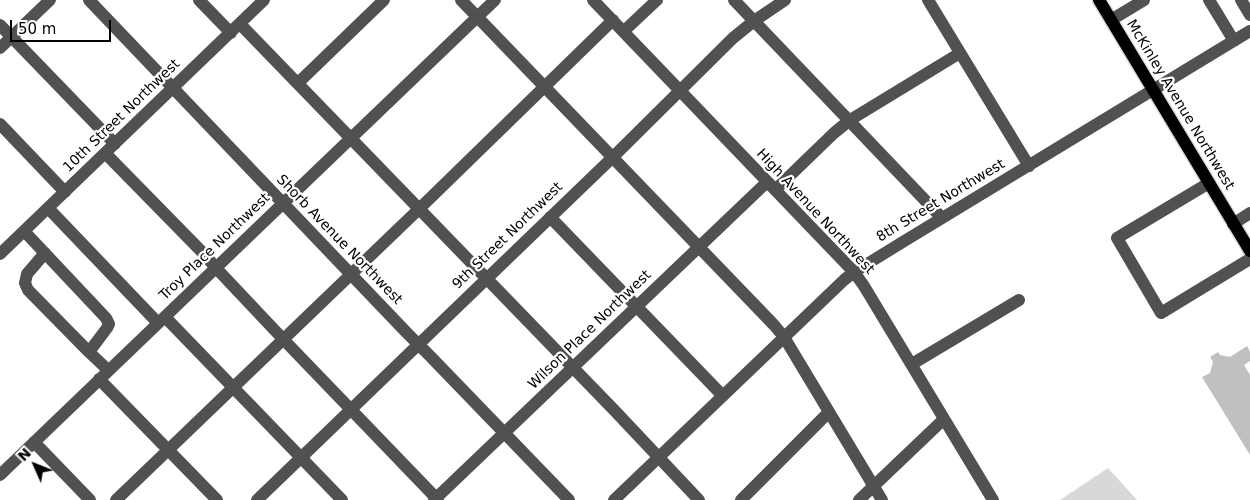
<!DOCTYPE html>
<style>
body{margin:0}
#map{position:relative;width:1250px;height:500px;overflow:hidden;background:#fff;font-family:"DejaVu Sans",sans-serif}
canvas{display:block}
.north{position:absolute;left:10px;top:440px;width:50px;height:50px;-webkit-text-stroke:4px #fff;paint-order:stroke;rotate:314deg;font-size:14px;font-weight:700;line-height:20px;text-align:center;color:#000}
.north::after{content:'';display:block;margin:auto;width:18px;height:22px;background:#000;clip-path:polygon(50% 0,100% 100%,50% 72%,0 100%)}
.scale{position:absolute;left:10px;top:20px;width:101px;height:22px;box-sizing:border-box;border:2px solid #000;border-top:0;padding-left:6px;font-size:15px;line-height:18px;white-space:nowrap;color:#000;-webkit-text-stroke:4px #fff;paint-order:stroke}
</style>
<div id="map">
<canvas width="1250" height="500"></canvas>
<div class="north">N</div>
<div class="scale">50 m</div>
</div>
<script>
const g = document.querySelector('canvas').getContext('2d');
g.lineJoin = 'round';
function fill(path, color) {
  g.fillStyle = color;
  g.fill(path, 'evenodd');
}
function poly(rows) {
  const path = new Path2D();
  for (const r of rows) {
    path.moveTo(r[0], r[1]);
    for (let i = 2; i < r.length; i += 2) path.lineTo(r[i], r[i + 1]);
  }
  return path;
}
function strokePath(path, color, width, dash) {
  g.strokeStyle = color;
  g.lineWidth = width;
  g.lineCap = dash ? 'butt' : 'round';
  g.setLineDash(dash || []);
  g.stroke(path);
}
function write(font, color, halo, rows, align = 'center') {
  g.font = font + ' "DejaVu Sans",sans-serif';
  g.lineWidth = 4.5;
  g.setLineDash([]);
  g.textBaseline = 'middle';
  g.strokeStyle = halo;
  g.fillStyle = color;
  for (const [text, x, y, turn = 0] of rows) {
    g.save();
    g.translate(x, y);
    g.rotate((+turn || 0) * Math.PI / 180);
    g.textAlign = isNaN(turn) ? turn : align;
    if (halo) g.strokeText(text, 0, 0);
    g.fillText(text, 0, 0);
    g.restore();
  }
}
const green = poly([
 [1108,468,1137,500,1060,500]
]);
const building = poly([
 [1247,346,1250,352,1250,361,1244,365,1250,375,1250,455,1202,377,1210,373,1213,362,1210,357,1218,352,1220,355,1230,357]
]);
const minor = poly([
 [89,0,407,333,430,356,569,500],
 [199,0,231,33],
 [461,0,774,325,784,337,882,500],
 [593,0,854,272,864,286,993,500],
 [734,0,942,218],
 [928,0,1029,166],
 [1209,0,1234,41],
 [1241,0,1250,15],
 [1111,20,1144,0],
 [240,24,615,411,699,500],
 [0,25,115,144],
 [624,31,657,0],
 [0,48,50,0],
 [298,83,384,0],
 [0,124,65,192],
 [105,153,205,255,216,268,283,339,438,500],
 [1209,183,1117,238,1161,313,1250,259],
 [775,190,834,133,850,120,960,53],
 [48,208,158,323],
 [550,217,723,396],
 [1233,224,1250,213],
 [24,231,106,318,109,324,107,328,89,352,108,370],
 [45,253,27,274,25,283,28,290,89,352],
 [0,254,264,0],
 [165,317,342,500],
 [912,364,1019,300],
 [99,379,217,500],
 [34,442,90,500],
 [0,475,495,0],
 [116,500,419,209,613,20],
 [257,500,613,157,733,38,754,21,785,0],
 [434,500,767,182],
 [614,500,844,280,854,272,906,240,1250,31],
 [741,500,829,412],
 [859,500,944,419]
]);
const major = poly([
 [1099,0,1250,251]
]);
const streetNames = [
 ["McKinley Avenue Northwest",1180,105,59],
 ["10th Street Northwest",122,116,-44],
 ["8th Street Northwest",941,201,-31],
 ["High Avenue Northwest",815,212,47],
 ["9th Street Northwest",508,236,-44],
 ["Shorb Avenue Northwest",339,240,46],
 ["Troy Place Northwest",215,247,-44],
 ["Wilson Place Northwest",590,330,-44]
];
fill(green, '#d8d8d8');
fill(building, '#c0c0c0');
strokePath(major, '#dbdbdb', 15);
strokePath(minor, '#515151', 12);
strokePath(major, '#000', 12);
write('14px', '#000', '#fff', streetNames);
</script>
